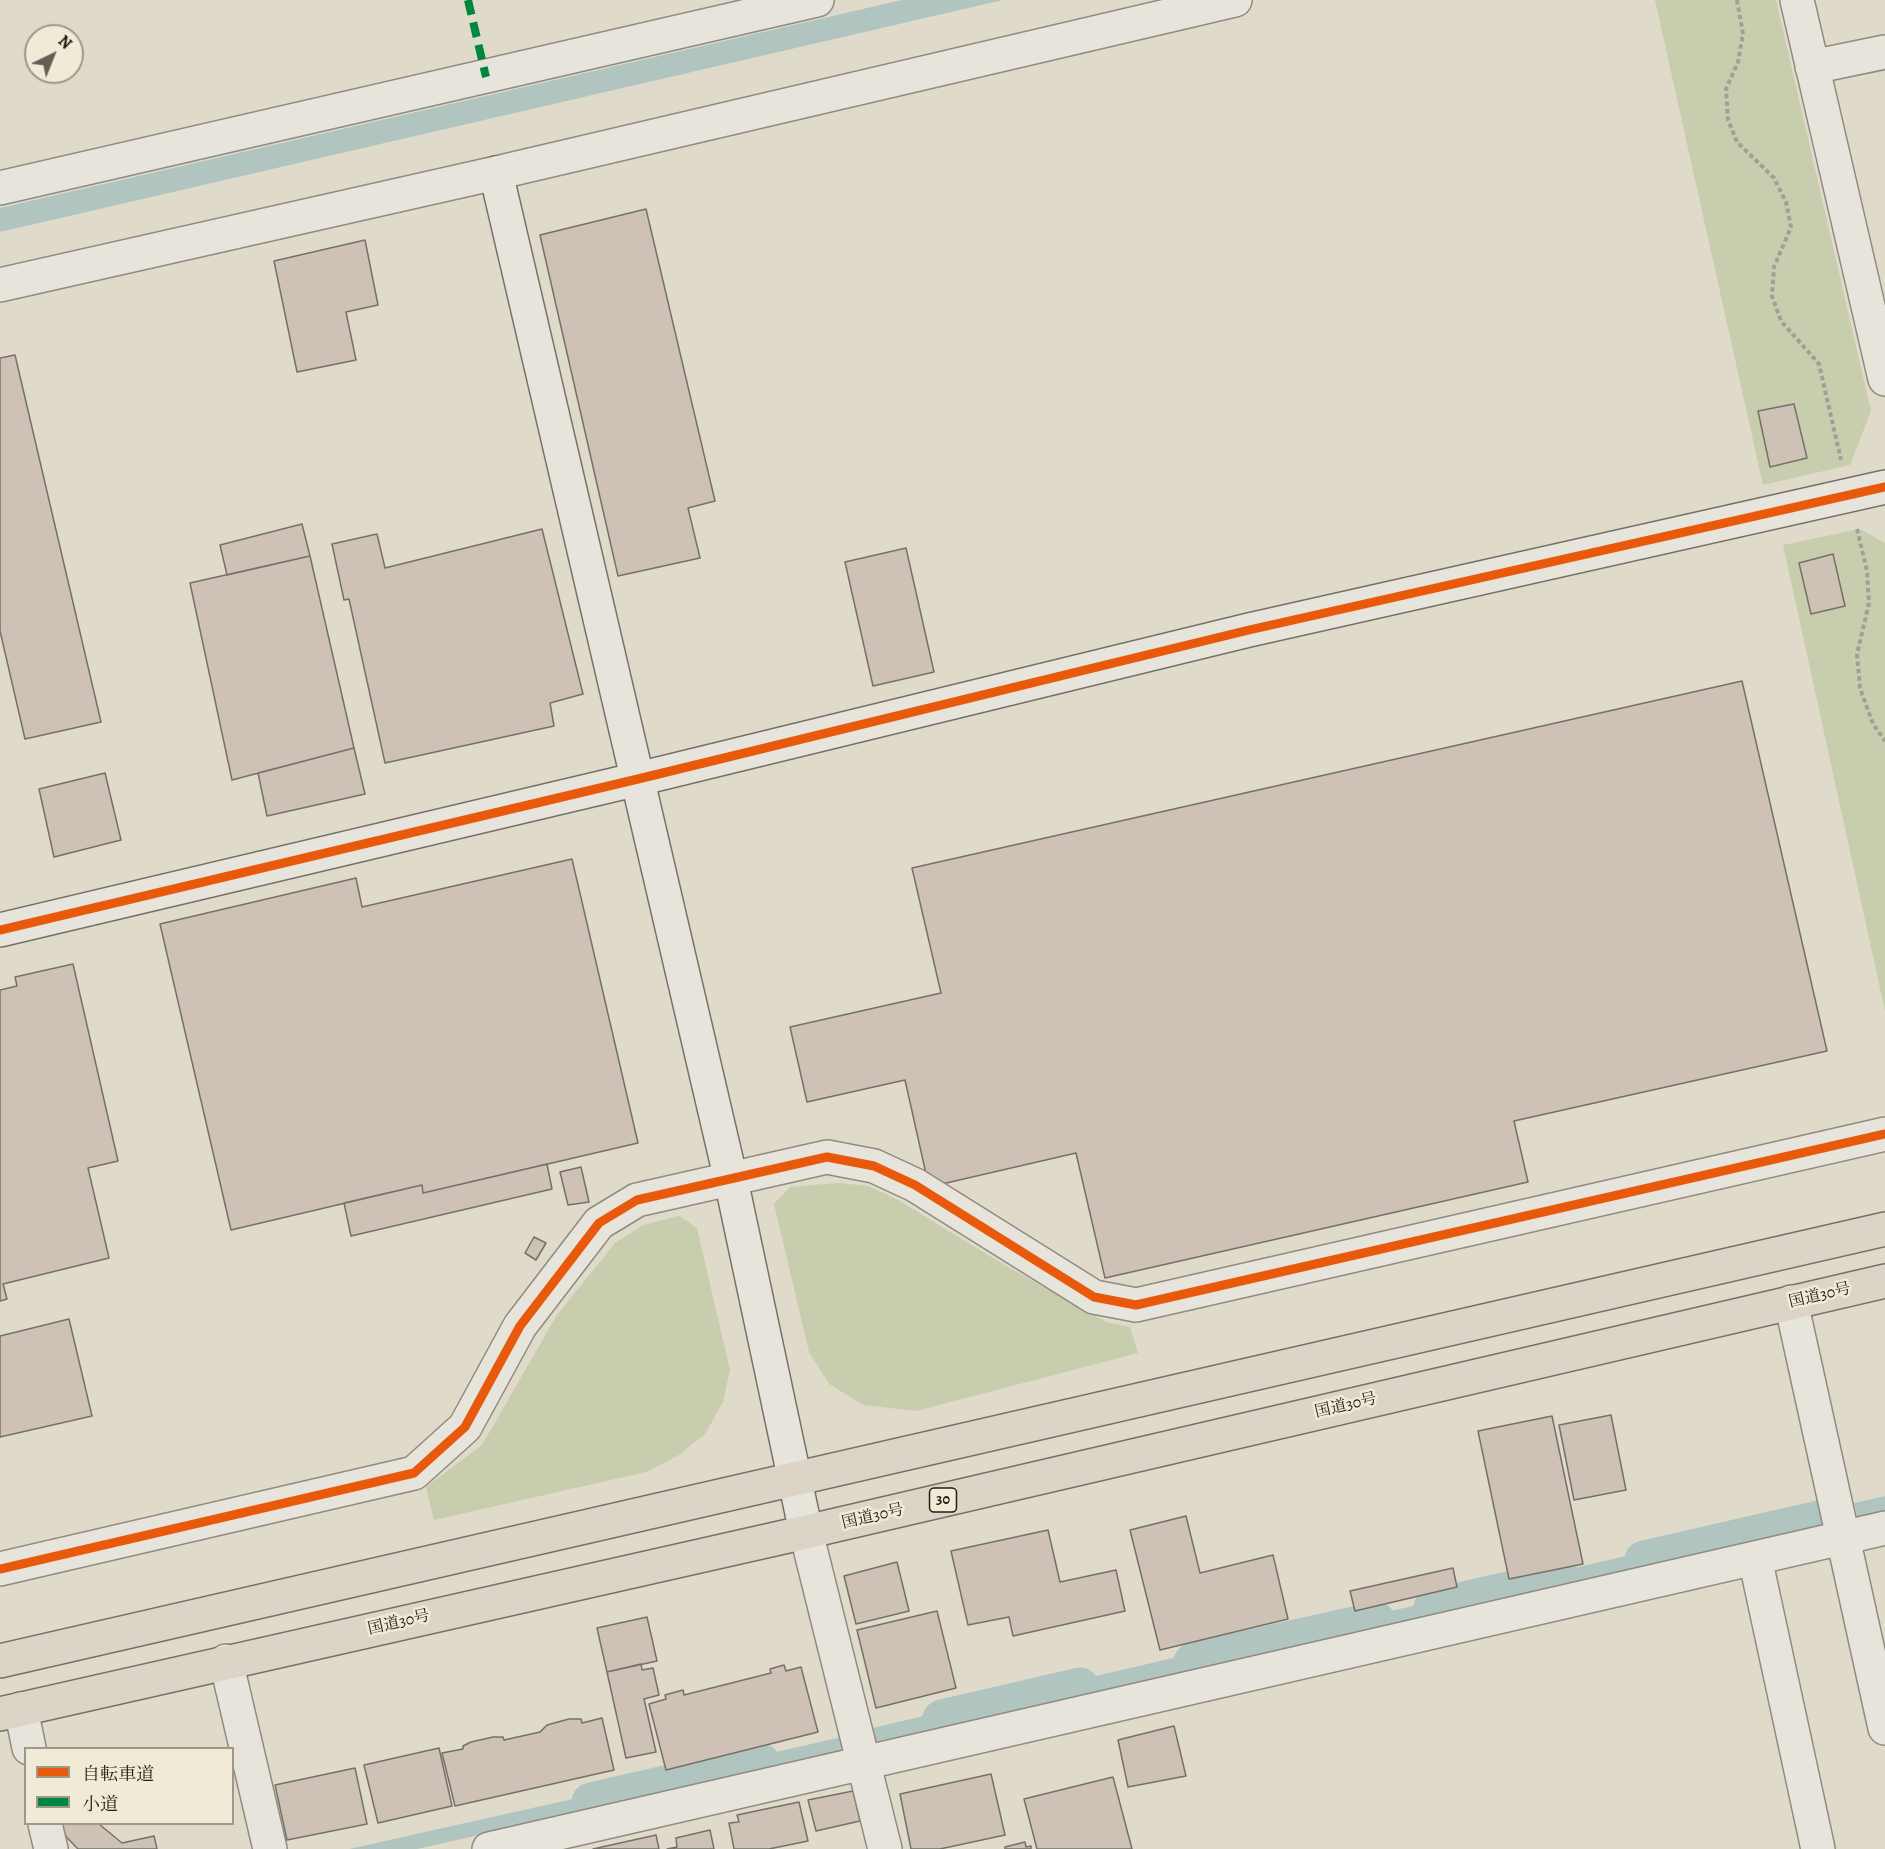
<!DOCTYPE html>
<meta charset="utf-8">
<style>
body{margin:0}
#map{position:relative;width:1885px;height:1849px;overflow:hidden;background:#e0daca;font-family:Alegreya,"Noto Serif JP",serif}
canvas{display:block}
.legend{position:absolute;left:24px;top:1747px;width:210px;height:78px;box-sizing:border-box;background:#f1ead6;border:2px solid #9f9887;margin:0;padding:8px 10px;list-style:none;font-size:18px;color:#251c11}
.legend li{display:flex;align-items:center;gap:12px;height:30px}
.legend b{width:30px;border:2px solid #9f9887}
.north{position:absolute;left:24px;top:24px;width:60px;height:60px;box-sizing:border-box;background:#f1ead6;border:2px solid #9f9887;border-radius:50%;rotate:43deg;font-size:16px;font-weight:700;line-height:24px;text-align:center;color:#251c11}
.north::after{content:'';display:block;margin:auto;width:21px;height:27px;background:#665e52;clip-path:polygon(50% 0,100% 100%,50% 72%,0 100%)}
</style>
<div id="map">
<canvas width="1885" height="1849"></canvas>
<ul class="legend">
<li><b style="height:8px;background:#e8590c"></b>自転車道</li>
<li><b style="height:8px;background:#00873e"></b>小道</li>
</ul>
<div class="north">N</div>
</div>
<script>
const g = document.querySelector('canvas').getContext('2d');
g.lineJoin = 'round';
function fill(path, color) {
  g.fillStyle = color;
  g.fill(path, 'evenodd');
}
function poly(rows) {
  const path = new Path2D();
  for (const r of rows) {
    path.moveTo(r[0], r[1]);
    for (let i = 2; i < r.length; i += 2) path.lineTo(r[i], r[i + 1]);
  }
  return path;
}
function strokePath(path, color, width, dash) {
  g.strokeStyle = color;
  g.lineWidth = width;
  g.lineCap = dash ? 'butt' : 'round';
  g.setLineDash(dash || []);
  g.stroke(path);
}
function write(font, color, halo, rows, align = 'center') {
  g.font = font + ' Alegreya,"Noto Serif JP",serif';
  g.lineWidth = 5;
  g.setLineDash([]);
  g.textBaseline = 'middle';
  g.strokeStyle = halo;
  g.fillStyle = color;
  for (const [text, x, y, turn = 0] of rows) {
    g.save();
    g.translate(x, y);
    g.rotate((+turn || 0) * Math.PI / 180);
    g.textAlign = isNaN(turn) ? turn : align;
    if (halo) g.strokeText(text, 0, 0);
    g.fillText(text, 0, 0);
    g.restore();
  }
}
const green = poly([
 [1655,0,1776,0,1871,411,1850,465,1763,485],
 [1860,529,1885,543,1885,1011,1783,545],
 [839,1183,868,1186,898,1200,1001,1263,1106,1322,1130,1327,1138,1353,916,1411,863,1405,829,1384,809,1352,774,1204,790,1187],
 [679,1216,697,1228,730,1370,723,1402,705,1434,679,1455,646,1472,434,1520,426,1487,482,1445,557,1315,615,1243,643,1225]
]);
const water = poly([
 [902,0,1003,0,0,232,0,208],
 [1885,1496,1885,1513,1858,1519,1854,1503],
 [1796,1516,1801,1533,1708,1555,1705,1538],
 [1695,1540,1698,1556,1512,1599,1509,1583],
 [1485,1590,1488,1605,1327,1640,1323,1626],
 [1242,1642,1246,1659,1030,1708,1027,1692],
 [991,1700,995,1712,992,1718,876,1741,873,1728],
 [842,1737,845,1751,711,1782,706,1768],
 [640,1784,644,1798,417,1849,349,1849]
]);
const canal = poly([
 [1644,1560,1819,1520],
 [1433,1608,1560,1579],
 [1193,1662,1376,1621],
 [942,1719,1080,1687],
 [591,1802,761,1763]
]);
const building = poly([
 [646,209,715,501,688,508,700,558,618,576,540,235,646,209],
 [365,240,378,305,346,312,356,360,297,372,274,261,365,240],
 [15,355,101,722,25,739,0,631,0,358,15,355],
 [1794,404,1807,458,1770,467,1758,411,1794,404],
 [302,524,310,556,227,575,220,545,302,524],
 [542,529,583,694,550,703,554,726,385,763,349,599,344,600,332,544,377,534,385,568,542,529],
 [906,548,934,672,873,686,845,562,906,548],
 [1833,554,1845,606,1811,614,1799,563,1833,554],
 [310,556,354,748,232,780,190,583,310,556],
 [1742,681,1827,1051,1514,1121,1528,1182,1105,1278,1076,1153,929,1187,905,1080,807,1102,790,1027,941,993,912,868,1742,681],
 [354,748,365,794,267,816,258,773,354,748],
 [105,773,121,840,54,857,39,789,105,773],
 [572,859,638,1143,423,1193,422,1185,231,1230,160,924,356,878,362,907,572,859],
 [73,964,118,1161,88,1168,109,1258,3,1284,7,1299,0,1301,0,990,17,986,15,977,73,964],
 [547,1164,552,1189,351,1236,344,1203,422,1185,423,1193,547,1164],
 [581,1167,589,1202,568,1205,560,1172,581,1167],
 [534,1237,546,1243,536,1260,525,1253,534,1237],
 [69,1319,92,1416,0,1437,0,1336,69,1319],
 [1611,1415,1626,1490,1574,1500,1559,1425,1611,1415],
 [1552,1416,1583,1564,1509,1579,1478,1431,1552,1416],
 [1186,1516,1200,1573,1273,1555,1288,1619,1160,1650,1130,1530,1186,1516],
 [1048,1530,1060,1582,1116,1570,1125,1611,1013,1636,1009,1617,968,1625,951,1551,1048,1530],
 [897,1562,909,1611,856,1624,844,1576,897,1562],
 [1453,1568,1457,1587,1355,1611,1350,1591,1453,1568],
 [937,1611,956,1688,876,1708,857,1630,937,1611],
 [647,1617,657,1661,607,1672,597,1628,647,1617],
 [641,1664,642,1670,653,1668,659,1695,644,1699,656,1752,626,1758,607,1672,641,1664],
 [784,1665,786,1671,801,1667,818,1732,666,1770,649,1704,666,1699,665,1695,683,1690,684,1695,771,1673,770,1669,784,1665],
 [602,1718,614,1770,455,1806,442,1753,463,1749,463,1746,471,1742,493,1737,503,1737,504,1740,540,1732,547,1725,569,1719,581,1719,582,1723,602,1718],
 [1174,1726,1186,1776,1128,1787,1118,1740,1174,1726],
 [439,1748,452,1806,378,1823,364,1765,439,1748],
 [355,1768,367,1824,287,1840,275,1785,355,1768],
 [991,1774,1005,1835,940,1849,911,1849,900,1794,991,1774],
 [1113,1777,1132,1849,1037,1849,1024,1799,1113,1777],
 [853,1791,860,1821,816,1831,808,1800,853,1791],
 [799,1802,808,1841,769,1849,734,1849,729,1823,739,1822,737,1815,799,1802],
 [54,1824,99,1824,122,1843,154,1836,157,1849,78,1849,54,1824],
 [710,1830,714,1849,667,1849,677,1847,676,1838,710,1830],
 [656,1835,659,1849,593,1849,656,1835],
 [1025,1842,1026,1847,1031,1846,1031,1849,1005,1849,1005,1847,1025,1842]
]);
const path = poly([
 [1737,0,1743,34,1738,62,1726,89,1728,120,1737,142,1774,178,1786,202,1791,227,1774,267,1772,296,1781,321,1819,364,1841,460],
 [1857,529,1867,571,1869,603,1857,654,1860,688,1873,724,1885,741]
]);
const street = poly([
 [1797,0,1885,379],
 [1812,67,1885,52],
 [0,188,817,0],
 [0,285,496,173,1235,0],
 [1791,1302,1885,1728],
 [806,1532,885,1849],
 [1755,1558,1818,1849],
 [0,1569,414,1473,465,1427,520,1326,599,1223,637,1200,827,1157,874,1166,915,1185,1094,1297,1136,1305,1885,1134],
 [226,1661,270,1849],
 [21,1709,29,1748],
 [45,1824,51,1849],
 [489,1849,1885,1528]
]);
const secondary = poly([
 [496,173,731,1180,806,1532],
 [0,930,638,779,1249,630,1885,487]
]);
const highway = poly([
 [0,1661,1885,1229],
 [0,1714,806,1532,1885,1281]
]);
const quiet = poly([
 [468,0,486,77]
]);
const cycleway = poly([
 [0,930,638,779,1249,630,1885,487],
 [0,1569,414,1473,465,1427,520,1326,599,1223,637,1200,827,1157,874,1166,915,1185,1094,1297,1136,1305,1885,1134]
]);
const shields = [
 [943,1500,27]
];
const shieldNames = [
 ["30",943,1500]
];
const streetNames = [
 ["国道30号",1820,1296,-13],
 ["国道30号",1346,1406,-13],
 ["国道30号",873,1517,-13],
 ["国道30号",399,1623,-13]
];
fill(green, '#c7cdad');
fill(water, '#b0c4c0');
strokePath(canal, '#b0c4c0', 39);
fill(building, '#cec1b5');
strokePath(building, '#757168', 1.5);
strokePath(street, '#908b81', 36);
strokePath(secondary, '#757168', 36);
strokePath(highway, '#757168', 36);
strokePath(path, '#a29f98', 4, [4.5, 3]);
strokePath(street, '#e7e4dc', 33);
strokePath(secondary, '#e7e4dc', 33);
strokePath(highway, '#dbd4c7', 33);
strokePath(quiet, '#00873e', 8, [15, 8]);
strokePath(cycleway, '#e8590c', 9);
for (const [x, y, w] of shields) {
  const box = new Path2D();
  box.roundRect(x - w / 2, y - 12, w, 24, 4.5);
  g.fillStyle = '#f1ead6';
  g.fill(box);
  strokePath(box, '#251c11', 1.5);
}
write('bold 15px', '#251c11', null, shieldNames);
write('16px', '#251c11', '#f1ead6', streetNames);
</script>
